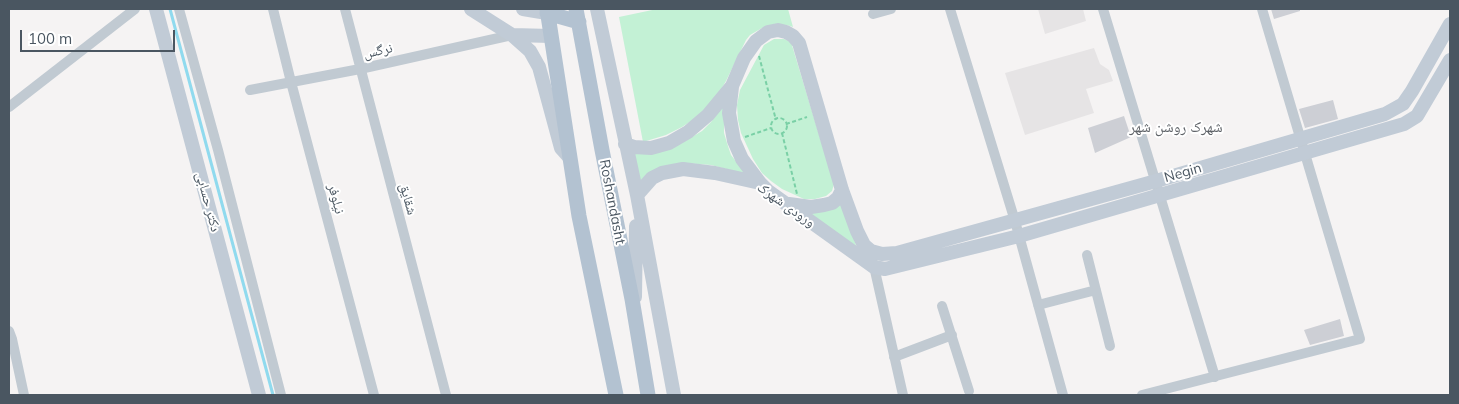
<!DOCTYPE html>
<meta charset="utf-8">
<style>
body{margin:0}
#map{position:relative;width:1459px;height:404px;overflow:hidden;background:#f5f3f3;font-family:Mulish,sans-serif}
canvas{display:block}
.frame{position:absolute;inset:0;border:10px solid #4a5661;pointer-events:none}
.scale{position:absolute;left:20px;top:30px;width:155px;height:22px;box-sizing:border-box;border:2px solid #4a5661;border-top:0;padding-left:6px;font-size:15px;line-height:18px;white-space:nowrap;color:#4a5661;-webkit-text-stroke:4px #fff;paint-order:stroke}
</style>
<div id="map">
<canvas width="1459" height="404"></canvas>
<div class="frame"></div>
<div class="scale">100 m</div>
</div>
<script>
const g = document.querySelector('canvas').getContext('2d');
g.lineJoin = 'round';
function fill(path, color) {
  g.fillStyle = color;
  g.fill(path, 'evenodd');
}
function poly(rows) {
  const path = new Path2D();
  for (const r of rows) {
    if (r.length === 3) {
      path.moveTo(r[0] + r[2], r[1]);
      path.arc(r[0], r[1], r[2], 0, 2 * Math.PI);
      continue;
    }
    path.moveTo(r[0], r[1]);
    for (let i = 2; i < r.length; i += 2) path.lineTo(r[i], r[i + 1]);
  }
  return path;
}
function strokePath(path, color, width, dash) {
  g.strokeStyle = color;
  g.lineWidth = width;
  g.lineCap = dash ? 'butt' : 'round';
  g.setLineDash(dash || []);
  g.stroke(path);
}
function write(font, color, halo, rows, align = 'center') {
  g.font = font + ' Mulish,"Noto Naskh Arabic",sans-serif';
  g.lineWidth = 4;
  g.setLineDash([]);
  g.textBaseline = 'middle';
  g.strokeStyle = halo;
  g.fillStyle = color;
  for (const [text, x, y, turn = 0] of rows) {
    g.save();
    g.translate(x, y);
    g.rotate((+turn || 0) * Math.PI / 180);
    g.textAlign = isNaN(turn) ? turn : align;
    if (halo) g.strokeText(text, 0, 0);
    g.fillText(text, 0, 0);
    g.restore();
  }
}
const education = poly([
 [1038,9,1083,9,1086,21,1045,34],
 [1094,48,1100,64,1109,70,1113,81,1086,89,1094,113,1025,135,1005,73]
]);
const green = poly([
 [657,9,788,9,793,27,787,25,762,28,750,35,746,40,726,81,714,101,696,118,682,127,666,135,643,142,619,17],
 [774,39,784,39,791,42,834,184,832,191,826,196,815,199,804,199,782,189,771,181,762,173,753,159,741,133,738,120,737,105,740,90,764,45],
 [724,105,724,133,727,143,731,155,746,174,711,165,684,163,638,183,631,152,680,144,702,131,711,122],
 [841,201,857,248,806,211]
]);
const stream = poly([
 [170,9,273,395]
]);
const building = poly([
 [1271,9,1300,9,1300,11,1274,19],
 [1333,100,1338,119,1305,128,1299,109],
 [1124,116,1131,137,1095,153,1088,128],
 [1340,319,1344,336,1310,345,1304,330]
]);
const path = poly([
 [759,56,776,120],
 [779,126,8],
 [786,124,807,117],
 [782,133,797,194],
 [745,137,771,128]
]);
const street = poly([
 [179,9,218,150,281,395],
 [273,9,291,82,374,395],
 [345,9,446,395],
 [950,9,1015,221,1063,395],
 [1103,9,1215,377],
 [873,14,891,9],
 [250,90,360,69,512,35],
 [9,107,135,9],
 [1087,255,1110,346],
 [873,262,903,395],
 [1038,305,1096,290],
 [942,306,969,391],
 [9,331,12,339,24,395],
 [894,357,952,335],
 [1142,395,1360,339,1262,9]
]);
const secondary = poly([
 [156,9,259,395],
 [471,9,512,35,551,36],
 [523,9,547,13],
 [597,9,637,195,674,395],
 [512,35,530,51,539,67,561,148,570,158],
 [732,87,729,113,734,141,742,159,760,183,768,191,874,267,885,269,1019,236,1404,124,1417,116,1450,60],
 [625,144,634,147,651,148,669,143,688,132,708,115,732,86,744,58,756,41,768,32,778,30,786,32,793,36,799,43,842,190,857,231,864,245,871,251,882,254,897,253,1156,181,1385,114,1403,104,1412,91,1450,24],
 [637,195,652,178,662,173,683,169,715,173,760,183],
 [789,204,811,207,824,205,832,203,838,198,842,190],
 [635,297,636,226]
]);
const primary = poly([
 [547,9,579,216,616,395],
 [576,9,602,150,632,299,648,395],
 [547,13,579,22]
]);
const streetNames = [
 ["نرگس",378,51,-12],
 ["Negin",1183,173,-16],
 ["نیلوفر",336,199,75],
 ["شقایق",408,199,75],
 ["دکتر حسابی",208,202,75],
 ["Roshandasht",612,202,79],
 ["ورودی شهرک",786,205,35]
];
const neighbourhoodNames = [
 ["شهرک روشن شهر",1176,127]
];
fill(education, '#e6e4e5');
fill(green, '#c3f1d5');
strokePath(stream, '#90daee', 3);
fill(building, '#cdcfd5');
strokePath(path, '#7ad0a6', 2, [4, 2.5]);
strokePath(street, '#c1cad2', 10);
strokePath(secondary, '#c1cbd6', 14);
strokePath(primary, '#b3c2d1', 15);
write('14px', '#4a5661', '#fff', streetNames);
write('15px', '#5f6368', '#fff', neighbourhoodNames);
</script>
